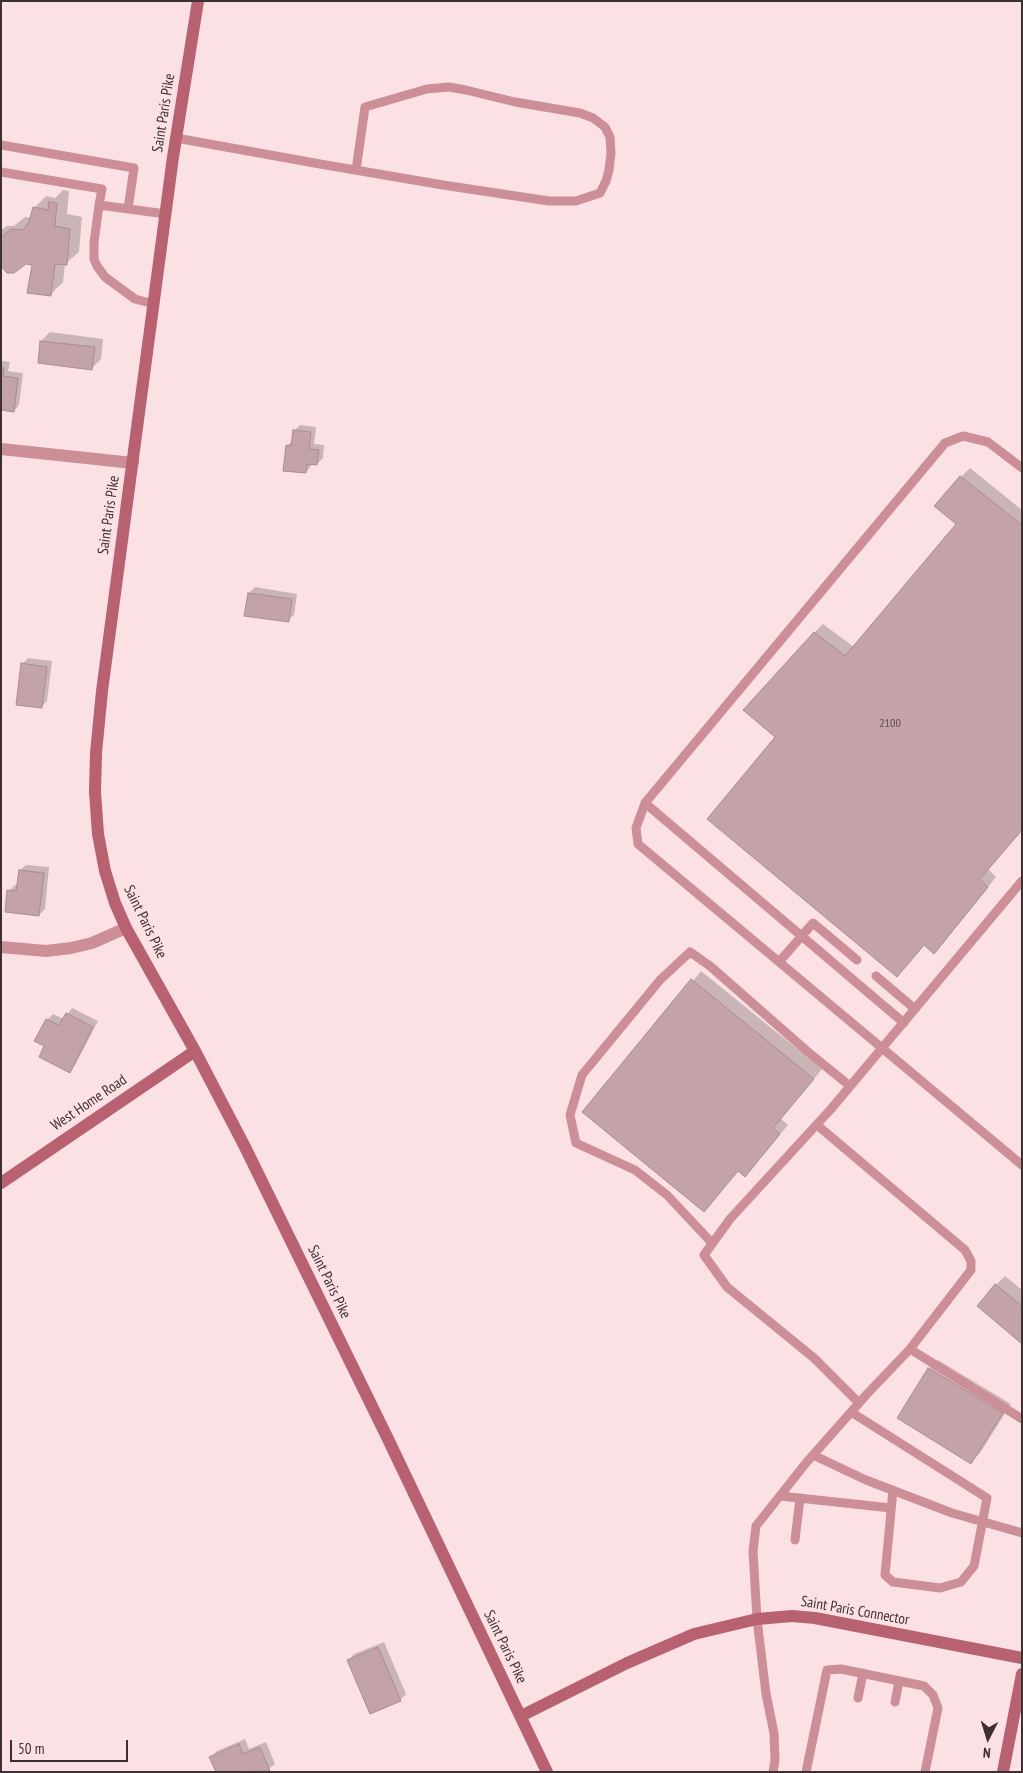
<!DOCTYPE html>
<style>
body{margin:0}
#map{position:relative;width:1023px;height:1773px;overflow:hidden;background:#fce1e4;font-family:"PT Sans Narrow",sans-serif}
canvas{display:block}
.frame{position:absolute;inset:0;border:2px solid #3d3032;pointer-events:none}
.north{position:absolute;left:963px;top:1713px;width:50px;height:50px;-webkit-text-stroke:4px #fce1e4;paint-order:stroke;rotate:185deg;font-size:14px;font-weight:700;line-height:20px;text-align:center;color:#3d3032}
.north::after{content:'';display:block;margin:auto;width:18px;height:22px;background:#3d3032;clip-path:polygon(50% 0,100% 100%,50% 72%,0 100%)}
.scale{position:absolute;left:10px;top:1740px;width:118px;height:22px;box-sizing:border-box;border:2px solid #3d3032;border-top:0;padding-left:6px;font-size:15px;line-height:18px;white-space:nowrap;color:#3d3032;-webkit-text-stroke:4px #fce1e4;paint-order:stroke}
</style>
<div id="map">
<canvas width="1023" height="1773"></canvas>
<div class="frame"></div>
<div class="north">N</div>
<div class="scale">50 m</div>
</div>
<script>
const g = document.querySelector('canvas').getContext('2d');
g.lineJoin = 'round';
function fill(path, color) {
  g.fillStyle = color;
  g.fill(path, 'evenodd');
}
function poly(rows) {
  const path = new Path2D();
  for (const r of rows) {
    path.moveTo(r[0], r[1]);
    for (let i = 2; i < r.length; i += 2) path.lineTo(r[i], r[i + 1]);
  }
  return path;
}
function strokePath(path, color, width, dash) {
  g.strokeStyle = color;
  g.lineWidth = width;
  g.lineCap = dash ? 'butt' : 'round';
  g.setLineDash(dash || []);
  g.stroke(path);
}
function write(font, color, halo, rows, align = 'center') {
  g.font = font + ' "PT Sans Narrow",sans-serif';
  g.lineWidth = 4;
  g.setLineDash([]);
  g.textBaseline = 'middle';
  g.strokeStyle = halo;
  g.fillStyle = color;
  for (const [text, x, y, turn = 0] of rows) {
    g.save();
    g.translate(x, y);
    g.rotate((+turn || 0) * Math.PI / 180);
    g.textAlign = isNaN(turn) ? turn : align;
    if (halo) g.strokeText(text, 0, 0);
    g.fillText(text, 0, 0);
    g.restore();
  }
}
const shadow = poly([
 [63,190,69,191,67,214,82,217,79,252,65,264,63,282,51,294,33,264,1,264,1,230,7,226,14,226,25,217,32,218,34,208,46,196,55,198],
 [50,332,103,339,101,359,92,368,41,341],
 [1,361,10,362,8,371,23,373,19,405,14,411,1,409],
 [300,425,316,427,314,444,324,445,323,458,317,464,312,463,311,466,306,472,287,446,293,440,294,431],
 [970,468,1022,510,1022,829,988,869,996,877,943,943,934,952,925,944,906,967,777,737,814,633,823,624,854,647,958,524,961,477],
 [255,587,297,594,294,615,288,620,249,593],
 [28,658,52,661,47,701,41,707,22,664],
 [26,865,49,867,45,909,39,915,9,891,15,885,18,885,20,870],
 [701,971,822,1069,781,1119,788,1125,745,1176,738,1170,584,1112],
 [72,1008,98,1021,75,1065,69,1071,46,1046,47,1020,53,1014,64,1019],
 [1005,1276,1022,1290,1022,1342,996,1285],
 [938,1360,1011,1404,980,1453,971,1462,899,1418,929,1368],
 [384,1642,406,1694,400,1700,349,1660,354,1654],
 [245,1739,249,1749,266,1742,275,1764,265,1772,217,1772,211,1757,217,1751]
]);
const building = poly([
 [49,202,57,203,55,226,70,229,67,265,55,264,51,296,27,293,32,265,26,264,14,273,7,273,1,266,1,237,11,229,23,230,29,222,33,207,48,210,49,202],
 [40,341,95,347,92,370,38,363,40,341],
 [1,368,4,368,3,376,18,378,14,412,1,410,1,368],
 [293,430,311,432,309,449,319,450,317,465,307,464,306,473,283,471,286,445,291,446,293,430],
 [960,476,1022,525,1022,830,980,879,988,887,934,954,924,945,897,977,707,819,775,737,743,710,814,632,845,656,956,524,934,506,960,476],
 [248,593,292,599,289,622,244,616,248,593],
 [21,663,47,667,42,708,16,705,21,663],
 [19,870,44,873,39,916,5,912,7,890,16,891,19,870],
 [691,979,814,1079,773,1128,780,1134,745,1177,738,1171,704,1212,582,1112,691,979],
 [66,1013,93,1027,70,1073,39,1057,44,1046,34,1041,46,1019,59,1025,66,1013],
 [995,1284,1022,1306,1022,1344,977,1306,995,1284],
 [928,1368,1003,1413,971,1464,897,1418,928,1368],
 [378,1647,401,1701,370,1714,347,1660,378,1647],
 [239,1744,243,1754,260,1747,270,1771,216,1772,209,1757,239,1744]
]);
const lane = poly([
 [176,138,320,164,443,185,549,201,576,201,600,193,606,181,609,170,611,153,610,137,605,127,593,118,580,113,515,102,466,90,449,87,427,89,365,107,356,170],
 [1,145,134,168,128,209],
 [1,172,102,189,99,205],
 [154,304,135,299,105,277,97,266,94,259,94,243,99,205,166,214],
 [1022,468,988,442,963,436,945,443,645,803,636,828,638,844,1022,1165],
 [645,803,904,1023],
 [779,962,813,923,857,960],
 [876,976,915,1009],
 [817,1125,965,1250,971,1261,971,1270,910,1349],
 [712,1243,667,1195,635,1170,576,1143,570,1115,582,1075,660,980,690,952,710,966,808,1052,850,1086],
 [859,1403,814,1358,727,1287,704,1255,730,1219,831,1109,1022,881],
 [851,1412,987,1498,974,1566,961,1582,940,1588,893,1582,885,1575,893,1490],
 [813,1455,866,1480,952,1513,1022,1533],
 [780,1496,891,1508],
 [795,1540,800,1498],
 [858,1698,863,1673],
 [895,1702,899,1681],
 [773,1772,775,1760,774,1733,766,1694,757,1619,753,1551,756,1526,806,1463,867,1394,910,1349,1022,1419],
 [806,1772,827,1670,841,1669,924,1686,933,1695,938,1708,925,1772]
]);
const street = poly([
 [1,449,133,463],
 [1,947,46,951,71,948,92,943,126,928]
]);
const secondary = poly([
 [198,1,173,157,102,691,96,753,95,792,98,834,105,871,115,903,126,928,195,1051,245,1147,388,1439,547,1772],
 [1,1183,195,1051],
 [521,1716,627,1663,694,1634,757,1619,792,1616,815,1618,1022,1658],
 [1003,1772,1022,1674]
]);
const numberNames = [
 ["2100",890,724]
];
const streetNames = [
 ["Saint Paris Pike",164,113,-81],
 ["Saint Paris Pike",109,515,-82],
 ["Saint Paris Pike",145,922,64],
 ["West Home Road",89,1103,-34],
 ["Saint Paris Pike",329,1282,64],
 ["Saint Paris Connector",855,1611,10],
 ["Saint Paris Pike",505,1647,64]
];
fill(shadow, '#0003');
fill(building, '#c3a3a8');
strokePath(building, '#aa8b90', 1);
strokePath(lane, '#cc8f98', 9);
strokePath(street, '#cc8f98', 12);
strokePath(secondary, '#b86171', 12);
write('12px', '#5e4d50', null, numberNames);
write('15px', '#3d3032', '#fce1e4', streetNames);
</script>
